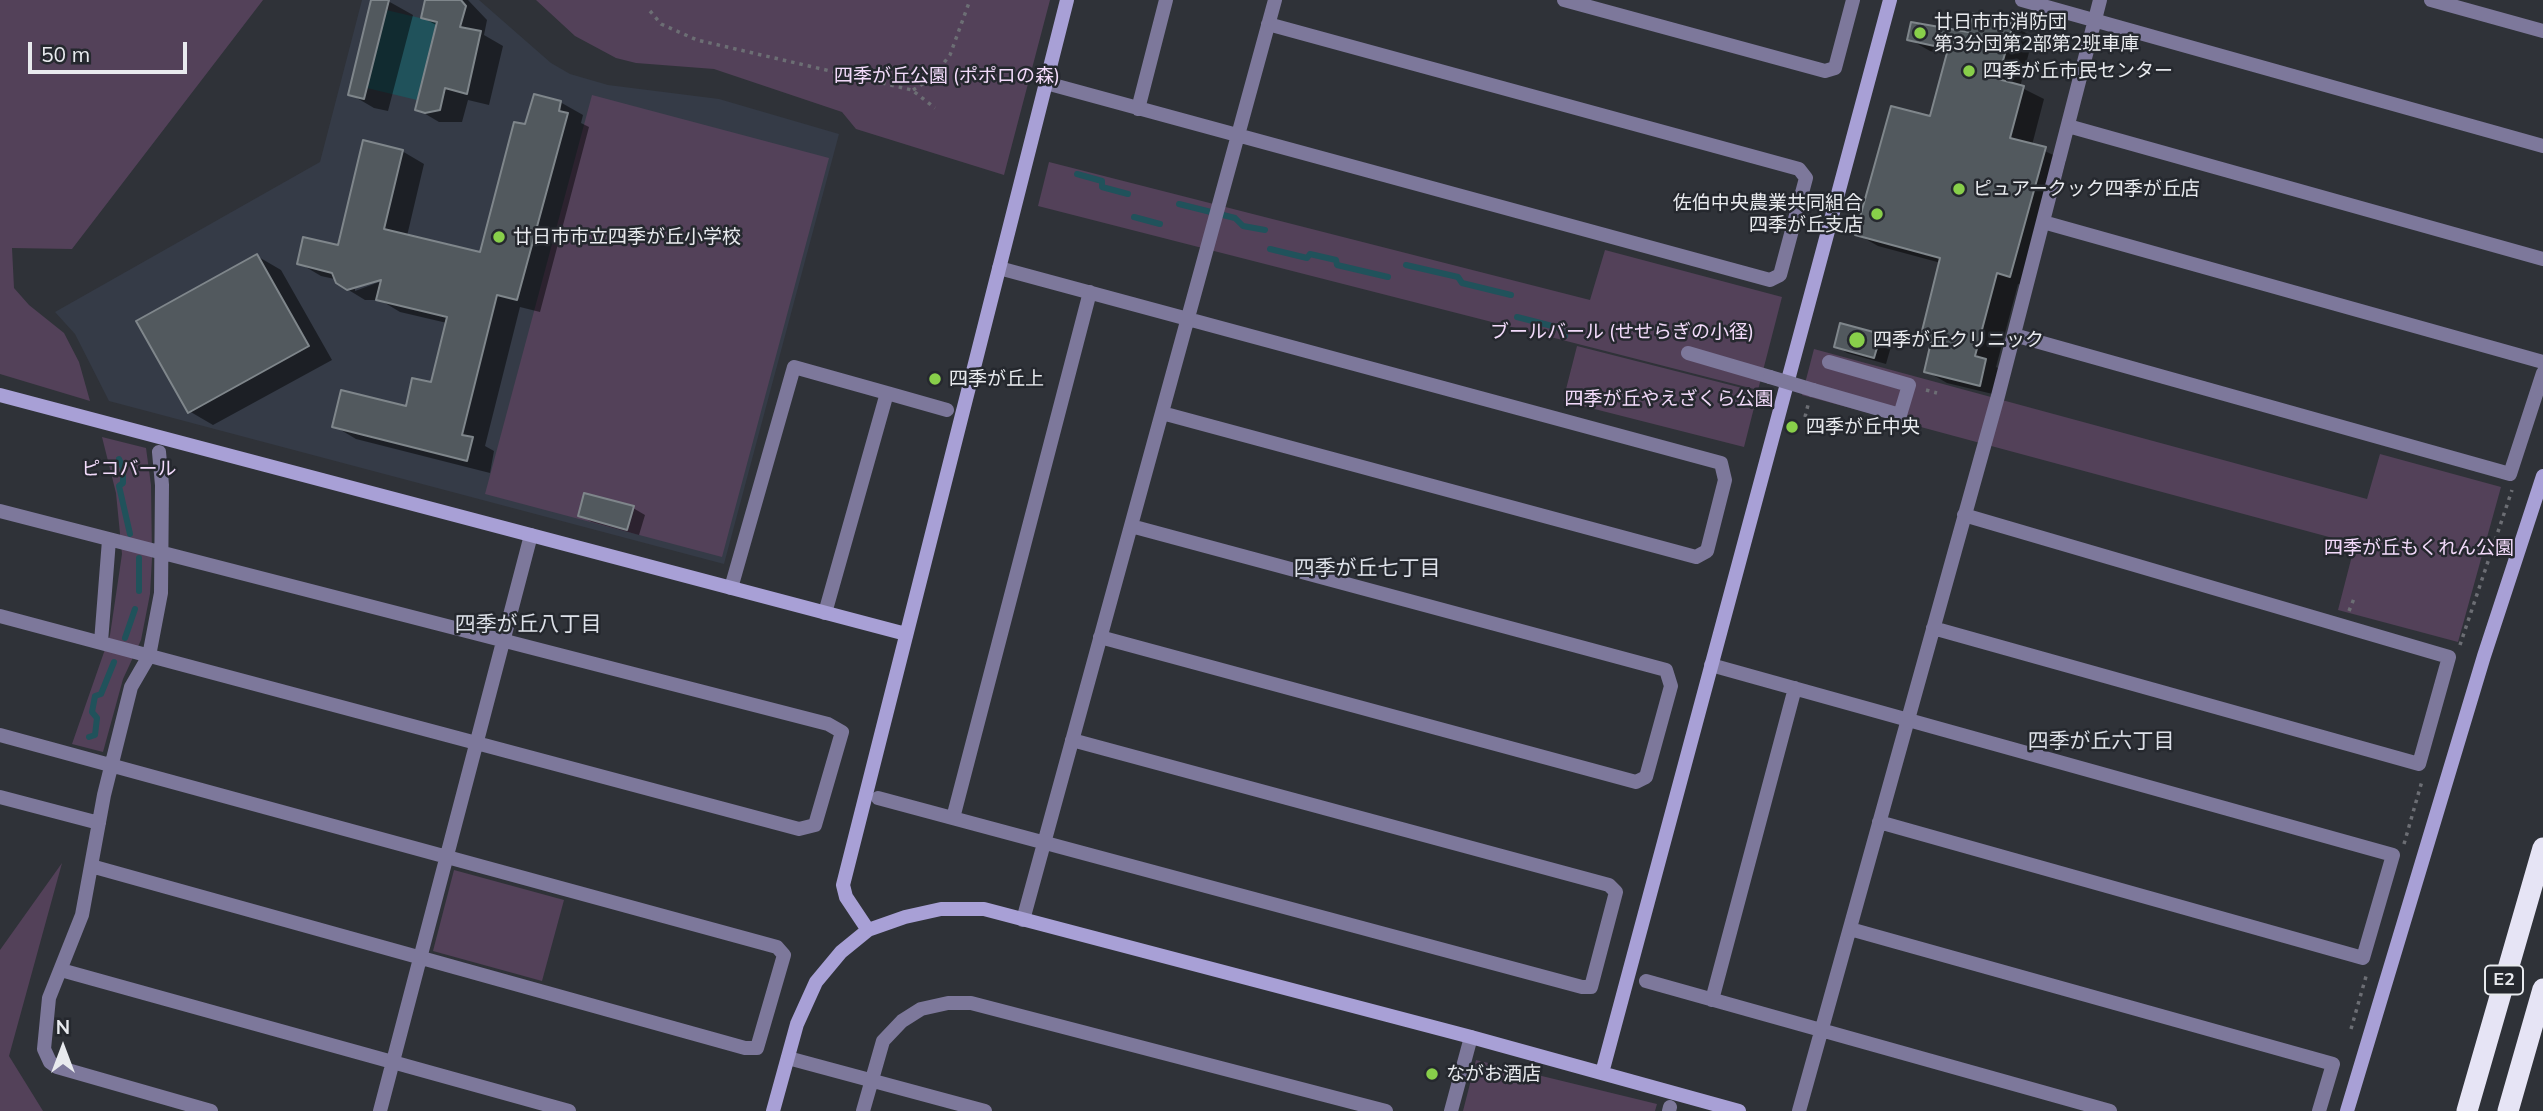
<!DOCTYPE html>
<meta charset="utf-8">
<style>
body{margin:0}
#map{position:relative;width:2543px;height:1111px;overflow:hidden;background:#2f3238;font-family:Mulish,sans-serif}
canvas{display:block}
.north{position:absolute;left:28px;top:1013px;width:70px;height:70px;-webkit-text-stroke:5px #25282e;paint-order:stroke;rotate:0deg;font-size:19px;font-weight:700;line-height:28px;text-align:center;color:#e8eaee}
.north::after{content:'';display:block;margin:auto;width:24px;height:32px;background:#e8eaee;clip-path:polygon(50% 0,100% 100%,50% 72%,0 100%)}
.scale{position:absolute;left:28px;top:42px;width:159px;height:32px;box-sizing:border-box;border:4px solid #e8eaee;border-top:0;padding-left:9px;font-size:21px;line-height:24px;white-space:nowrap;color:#e8eaee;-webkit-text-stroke:5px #25282e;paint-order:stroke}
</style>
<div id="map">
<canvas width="2543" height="1111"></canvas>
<div class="north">N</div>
<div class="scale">50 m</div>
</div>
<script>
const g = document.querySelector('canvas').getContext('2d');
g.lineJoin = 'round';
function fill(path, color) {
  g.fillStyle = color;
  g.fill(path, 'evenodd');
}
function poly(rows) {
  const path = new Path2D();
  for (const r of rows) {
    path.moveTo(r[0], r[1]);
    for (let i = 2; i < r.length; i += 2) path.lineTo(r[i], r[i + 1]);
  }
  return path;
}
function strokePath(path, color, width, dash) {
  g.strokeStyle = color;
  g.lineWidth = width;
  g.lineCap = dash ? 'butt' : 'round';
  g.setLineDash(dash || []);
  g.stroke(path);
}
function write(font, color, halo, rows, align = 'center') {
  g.font = font + ' Mulish,"Noto Sans JP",sans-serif';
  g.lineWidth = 5;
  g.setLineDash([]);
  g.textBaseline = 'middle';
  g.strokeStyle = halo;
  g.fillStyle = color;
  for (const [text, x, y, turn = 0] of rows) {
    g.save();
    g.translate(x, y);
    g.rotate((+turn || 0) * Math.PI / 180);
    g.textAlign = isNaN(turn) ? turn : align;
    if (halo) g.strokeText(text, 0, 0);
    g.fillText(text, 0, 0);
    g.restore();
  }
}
const built = poly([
 [362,0,479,0,551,63,570,74,608,85,719,99,839,134,724,564,109,401,75,334,55,312,320,162]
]);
const green = poly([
 [0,0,263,0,72,249,12,248,14,288,29,305,64,333,79,362,90,401,0,374],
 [536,0,1050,0,1004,175,856,129,842,112,714,69,636,63,616,58,575,36],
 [592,95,829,158,722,557,485,494],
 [1049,162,1590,300,1605,250,1782,297,1758,390,1038,206],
 [1577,346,1758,392,1744,447,1563,401],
 [1814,349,2367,499,2380,454,2501,487,2458,642,2338,610,2355,544,1802,395],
 [102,437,146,448,151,485,152,558,150,594,141,640,123,679,103,752,72,744,110,635,122,554,116,493],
 [62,863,9,1056,43,1111,0,1111,0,950],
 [454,870,564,900,542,981,433,951],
 [1476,1060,1657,1104,1655,1111,1463,1111]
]);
const water = poly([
 [386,10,437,22,417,100,367,88]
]);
const shadow = poly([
 [373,0,388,1,413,15,388,111,374,108,350,94],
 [427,0,468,0,487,20,484,35,503,46,489,105,468,100,462,122,439,122,417,109,438,26,423,18],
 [2012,25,2033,37,2020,87,2044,99,2032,145,2066,161,2031,288,2018,284,1996,367,2007,373,2001,396,1947,383,1926,371,1932,344,1922,338,1941,263,1878,246,1857,234,1932,118,1949,55,1930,51,1909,39],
 [560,102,583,115,581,123,589,127,540,312,520,307,485,446,494,451,490,473,356,439,334,426,407,408,432,384,447,323,400,312,380,300,365,300,342,286,339,280,321,276,299,263,339,247,402,151,424,164,407,236,481,254,527,126],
 [389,275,390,278,355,291,355,287],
 [257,256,281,270,332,360,213,425,189,411],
 [1880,336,1892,343,1886,364,1847,353,1836,346],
 [633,508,645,515,639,535,592,522,580,516]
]);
const stream = poly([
 [1077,174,1102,181,1102,187,1128,194],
 [1179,204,1235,218,1243,226,1265,230],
 [1134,217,1160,224],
 [1270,249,1307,258,1310,254,1336,260,1337,265,1388,277],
 [1406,265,1458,277,1462,283,1511,295],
 [1517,317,1560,328,1565,336],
 [119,459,123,468,123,483,119,486,130,534],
 [139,558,139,591],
 [125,638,135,609],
 [89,737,95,735,97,718,92,712,95,696,101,694,114,662]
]);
const building = poly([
 [371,0,389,0,364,99,348,95,371,0],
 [425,0,461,0,466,6,460,27,481,31,467,94,445,88,440,110,425,113,415,110,437,22,421,18,425,0],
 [1973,13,2013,24,1998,79,2024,86,2010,138,2046,147,2010,277,1997,273,1975,356,1986,359,1980,386,1924,372,1931,342,1920,339,1940,258,1855,235,1891,106,1930,116,1948,49,1907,40,1911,22,1968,32,1973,13],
 [534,94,561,101,559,111,568,113,517,300,497,295,462,435,473,437,467,461,332,427,341,390,406,406,412,378,431,382,447,317,376,300,381,280,347,290,336,283,332,273,297,264,303,237,338,245,363,140,403,150,384,229,480,252,514,122,525,124,534,94],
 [257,254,309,346,188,413,136,321,257,254],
 [1840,323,1881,334,1874,358,1834,347,1840,323],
 [584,493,634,506,627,530,578,516,584,493]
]);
const path = poly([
 [650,11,661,24,697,40,912,90,935,108],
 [913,90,932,78,950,55,970,0],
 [1926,390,1937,393],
 [1805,417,1808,405],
 [2349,611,2355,596],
 [2460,645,2512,490],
 [2404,844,2422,781],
 [2351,1029,2367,973]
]);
const street = poly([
 [1564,0,1825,71,1835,68,1853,0],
 [2022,0,2543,146],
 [2431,0,2543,31],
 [1046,83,1770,280,1780,275,1806,178,1799,169,1268,24],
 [1138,109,1166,0],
 [2068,126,2543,259],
 [2043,222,2543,362],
 [999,268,1721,463,1725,480,1707,551,1696,557,1162,413],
 [2014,335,2510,474,2543,373],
 [1688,353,1770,377],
 [1813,390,1900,415,1909,385,1829,362],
 [887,393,947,410],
 [159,452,162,485,161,593,149,656,131,687,104,795,82,915,49,998,44,1049,50,1062,57,1067,211,1111],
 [0,511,828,724,842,732,815,825,799,829,0,616],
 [731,588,794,367,887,393,825,613],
 [1933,628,2419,764,2449,657,1964,515],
 [1100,637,1636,782,1646,777,1671,686,1666,670,1131,526],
 [101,642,109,540],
 [1711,665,2393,855,2363,958,1879,822],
 [0,735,777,947,784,955,757,1048,745,1048,91,866],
 [0,797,99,823],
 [878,798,1582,987,1591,987,1616,892,1609,885,1072,740],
 [953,818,1090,292],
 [1023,920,1275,0],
 [1850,929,2333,1064,2319,1111],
 [61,970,569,1111],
 [1646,981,2110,1111],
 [1712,1000,1795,688],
 [788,1058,985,1111],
 [380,1111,531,535],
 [863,1111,883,1041,902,1021,921,1009,948,1003,971,1003,1386,1111],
 [1451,1111,1471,1037],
 [1669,1111,1670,1107],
 [1799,1111,1998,396,2100,0]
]);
const secondary = poly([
 [0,395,906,634],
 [868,930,846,897,843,885,1067,0],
 [1602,1073,1890,0],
 [773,1111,797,1024,816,982,841,952,868,930,905,917,941,909,984,909,1471,1037,1739,1111],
 [2347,1111,2484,656,2543,476]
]);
const highway = poly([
 [2467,1111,2543,848],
 [2508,1111,2543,989]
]);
const streetBridge = poly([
 [1770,377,1813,390]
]);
const markers = [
 [1920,33,7,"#88cf4a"],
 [1969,71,7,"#88cf4a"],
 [1959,189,7,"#88cf4a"],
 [1877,214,7,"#88cf4a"],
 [499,237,7,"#88cf4a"],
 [1857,340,9,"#88cf4a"],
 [935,379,7,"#88cf4a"],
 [1792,427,7,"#88cf4a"],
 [1432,1074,7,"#88cf4a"]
];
const shields = [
 [2504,980,38]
];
const shieldNames = [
 ["E2",2504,980]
];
const poiNames = [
 ["廿日市市消防団",1934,22],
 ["第3分団第2部第2班車庫",1934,44],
 ["四季が丘市民センター",1983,71],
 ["ピュアークック四季が丘店",1973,189],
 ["佐伯中央農業共同組合",1863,203,"right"],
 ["四季が丘支店",1863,225,"right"],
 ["廿日市市立四季が丘小学校",513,237],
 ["四季が丘クリニック",1873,340],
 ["四季が丘上",949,379],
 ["四季が丘中央",1806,427],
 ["ながお酒店",1446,1074]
];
const parkNames = [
 ["四季が丘公園 (ポポロの森)",947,76],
 ["ブールバール (せせらぎの小径)",1622,332],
 ["四季が丘やえざくら公園",1669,399],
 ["ピコバール",129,469],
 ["四季が丘もくれん公園",2419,548]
];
const neighbourhoodNames = [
 ["四季が丘七丁目",1367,569],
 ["四季が丘八丁目",528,625],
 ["四季が丘六丁目",2101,742]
];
fill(built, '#353b47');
fill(green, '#534159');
fill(water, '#20525b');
fill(shadow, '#0007');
strokePath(stream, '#20525b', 6);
fill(building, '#52595e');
strokePath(building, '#7f868b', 2);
strokePath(path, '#6c6e74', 3.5, [3.5, 5]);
strokePath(street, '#7d789b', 14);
strokePath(secondary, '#a8a0d6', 14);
strokePath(highway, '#e6e4f5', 21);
strokePath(streetBridge, '#7d789b', 14);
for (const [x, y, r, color] of markers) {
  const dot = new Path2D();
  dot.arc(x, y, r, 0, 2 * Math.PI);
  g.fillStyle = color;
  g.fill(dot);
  strokePath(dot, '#25282e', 2.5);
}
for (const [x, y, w] of shields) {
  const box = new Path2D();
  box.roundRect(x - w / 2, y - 14.5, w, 29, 5);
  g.fillStyle = '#25282e';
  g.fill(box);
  strokePath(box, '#e8eaee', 2);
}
write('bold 18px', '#e8eaee', null, shieldNames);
write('19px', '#e8eaee', '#25282e', poiNames, 'left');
write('19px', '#f2dafa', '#25282e', parkNames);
write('21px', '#dde1e9', '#25282e', neighbourhoodNames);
</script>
